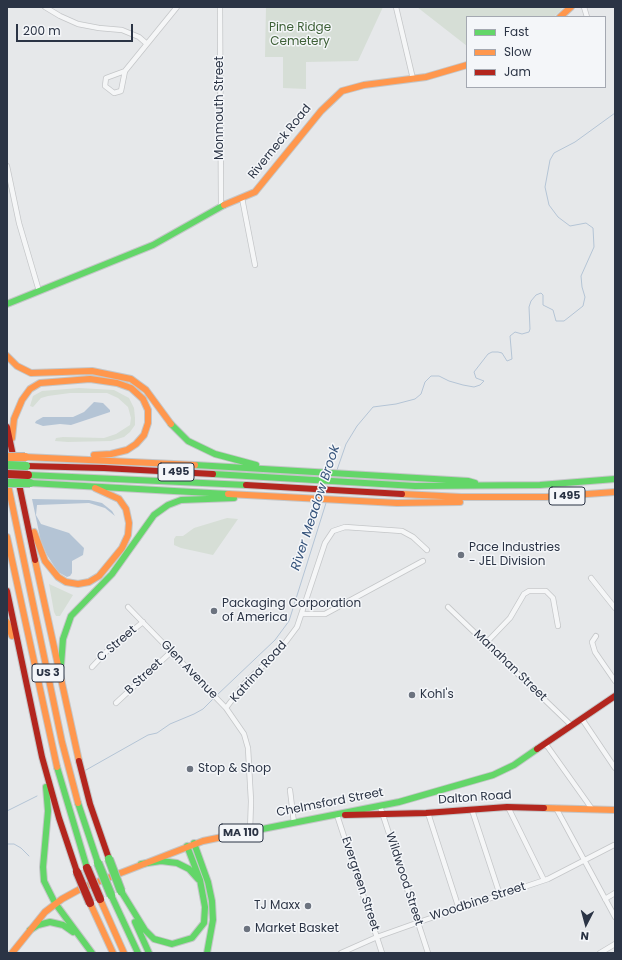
<!DOCTYPE html>
<style>
body{margin:0}
#map{position:relative;width:622px;height:960px;overflow:hidden;background:#e6e8ea;font-family:Poppins,sans-serif}
canvas{display:block}
.frame{position:absolute;inset:0;border:8px solid #2b3445;pointer-events:none}
.legend{position:absolute;left:466px;top:16px;width:140px;height:72px;box-sizing:border-box;background:#f4f6f9;border:1px solid #a4a8b1;margin:0;padding:5px 7px;list-style:none;font-size:12px;color:#2b3445}
.legend li{display:flex;align-items:center;gap:8px;height:20px}
.legend b{width:20px;border:1px solid #a4a8b1}
.north{position:absolute;left:566px;top:904px;width:40px;height:40px;-webkit-text-stroke:3px #f4f6f9;paint-order:stroke;rotate:186deg;font-size:11px;font-weight:700;line-height:16px;text-align:center;color:#2b3445}
.north::after{content:'';display:block;margin:auto;width:14px;height:18px;background:#2b3445;clip-path:polygon(50% 0,100% 100%,50% 72%,0 100%)}
.scale{position:absolute;left:16px;top:24px;width:117px;height:18px;box-sizing:border-box;border:2px solid #2b3445;border-top:0;padding-left:5px;font-size:12px;line-height:14px;white-space:nowrap;color:#2b3445;-webkit-text-stroke:3px #f4f6f9;paint-order:stroke}
</style>
<div id="map">
<canvas width="622" height="960"></canvas>
<div class="frame"></div>
<ul class="legend">
<li><b style="height:5px;background:#63d668"></b>Fast</li>
<li><b style="height:5px;background:#ff974d"></b>Slow</li>
<li><b style="height:5px;background:#b3261e"></b>Jam</li>
</ul>
<div class="north">N</div>
<div class="scale">200 m</div>
</div>
<script>
const g = document.querySelector('canvas').getContext('2d');
g.lineJoin = 'round';
function fill(path, color) {
  g.fillStyle = color;
  g.fill(path, 'evenodd');
}
function poly(rows) {
  const path = new Path2D();
  for (const r of rows) {
    path.moveTo(r[0], r[1]);
    for (let i = 2; i < r.length; i += 2) path.lineTo(r[i], r[i + 1]);
  }
  return path;
}
function strokePath(path, color, width, dash) {
  g.strokeStyle = color;
  g.lineWidth = width;
  g.lineCap = dash ? 'butt' : 'round';
  g.setLineDash(dash || []);
  g.stroke(path);
}
function write(font, color, halo, rows, align = 'center') {
  g.font = font + ' Poppins,sans-serif';
  g.lineWidth = 3;
  g.setLineDash([]);
  g.textBaseline = 'middle';
  g.strokeStyle = halo;
  g.fillStyle = color;
  for (const [text, x, y, turn = 0] of rows) {
    g.save();
    g.translate(x, y);
    g.rotate((+turn || 0) * Math.PI / 180);
    g.textAlign = isNaN(turn) ? turn : align;
    if (halo) g.strokeText(text, 0, 0);
    g.fillText(text, 0, 0);
    g.restore();
  }
}
const green = poly([
 [266,7,383,7,358,61,306,62,306,89,283,88,283,57,265,57],
 [417,7,564,7,554,17,467,17,467,46],
 [79,388,114,390,129,398,134,408,135,418,135,425,130,432,124,437,111,441,68,442,55,441,56,438,63,437,104,438,116,434,130,425,131,418,128,407,118,398,107,393,70,393,48,396,41,398,33,407,30,406,33,396,42,391],
 [227,518,238,519,213,555,181,548,174,545,174,539,176,536,183,536,194,528],
 [49,584,73,595,60,616,56,616,54,612]
]);
const water = poly([
 [94,402,103,403,110,410,110,412,71,425,60,424,43,426,35,423,36,421,43,417,73,417,84,412],
 [32,499,89,500,102,503,112,511,115,516,105,508,89,503,37,505,36,515,41,524,69,533,84,548,83,555,72,561,72,573,70,576,67,577,58,572,47,555,41,542]
]);
const stream = poly([
 [337,470,346,444,357,426,373,407,396,404,415,399,421,394,425,382,431,376,439,376,449,381,463,385,474,387,480,385,484,381,476,378,474,372,488,354,492,352,498,352,502,353,507,361,512,359,510,336,515,332,522,334,529,332,530,329,529,307,531,301,536,295,541,293,543,295,543,305,553,310,556,321,564,321,583,306,585,297,582,287,581,276,594,247,593,228,586,223,570,226,558,217,549,205,545,187,550,160,554,153,575,142,615,113],
 [216,696,275,640,289,621,326,503],
 [86,770,148,735,157,733,170,724,194,714,203,709,214,698],
 [7,811,37,796],
 [7,844,14,844,21,848,29,856]
]);
const street = poly([
 [45,7,60,16,78,24,99,28,122,30,139,37,147,44],
 [396,7,413,79],
 [584,7,587,17],
 [220,8,221,207],
 [125,71,106,78,105,86,114,93,121,91,125,71,177,7],
 [7,166,19,223,39,291],
 [242,198,255,265],
 [591,578,615,608],
 [128,607,226,708,244,734,248,748,251,801,250,831],
 [448,607,572,726],
 [302,614,325,614,423,561],
 [596,636,592,642,595,652,615,681],
 [486,643,510,618,524,594,529,591,546,591,553,598,558,626],
 [92,667,107,651,143,622],
 [116,703,171,652],
 [226,708,244,684,282,647,297,627,325,543,333,531,345,527,402,531,413,537,427,550],
 [582,719,615,768],
 [545,743,592,809],
 [290,790,294,823],
 [380,806,428,953],
 [508,807,544,880],
 [556,808,615,917],
 [472,810,500,895],
 [428,813,459,909],
 [337,815,382,953],
 [605,899,615,893],
 [341,953,377,937,422,921,548,879,614,845],
 [600,953,615,944]
]);
const fast = poly([
 [7,304,153,245,224,205],
 [171,424,188,441,215,454,256,465],
 [195,465,468,481,475,483],
 [213,474,415,486,540,485,615,479],
 [28,475,246,485],
 [30,483,228,494],
 [61,665,63,639,71,616,112,574,154,515,168,505,181,500,234,498],
 [57,767,87,868],
 [46,787,48,811,43,867,44,881,55,903,92,953],
 [78,803,98,863],
 [232,835,399,802,493,775,514,765,537,749],
 [194,843,208,882,212,901,213,920,207,953],
 [141,864,161,861,177,863,189,869,198,879],
 [121,891,145,930,154,939,172,944,192,938,204,923,205,907,200,880,187,846],
 [111,895,138,953],
 [135,922,149,953],
 [30,930,38,925,50,922,63,925,73,932]
]);
const slow = poly([
 [560,17,571,7],
 [224,205,255,192,321,111,342,91,364,85,426,77,467,65],
 [7,356,17,366,31,373,92,371,131,379,146,390,171,424],
 [12,438,14,419,22,400,30,389,40,383,90,379,117,383,131,388,143,399,148,410,148,423,144,435,136,444,127,450,111,454,94,455],
 [25,457,195,465],
 [7,480,62,742,78,803],
 [228,494,397,503,460,502],
 [402,494,461,497,546,497,615,492],
 [34,532,45,561,58,577,66,582,78,584,89,582,99,576,122,548,128,535,129,523,126,509,119,499,95,488],
 [7,537,57,767],
 [35,560,79,761],
 [7,622,12,636],
 [544,808,615,810],
 [100,899,124,953],
 [90,903,113,953],
 [12,953,45,912,62,899,82,888,203,841,232,835]
]);
const jam = poly([
 [7,427,35,560],
 [26,466,104,468,213,474],
 [246,485,402,494],
 [7,591,42,757,59,818,77,872],
 [537,749,615,696],
 [79,761,90,804,109,859],
 [345,815,426,813,507,807,544,808]
]);
const fastBridge = poly([
 [7,465,26,466],
 [7,483,30,483],
 [109,859,121,891],
 [98,863,111,895]
]);
const slowBridge = poly([
 [7,457,25,457]
]);
const jamBridge = poly([
 [7,474,28,475],
 [87,868,100,899],
 [77,872,90,903]
]);
const markers = [
 [461,555,4,"#6c737f"],
 [214,611,4,"#6c737f"],
 [412,695,4,"#6c737f"],
 [190,769,4,"#6c737f"],
 [308,906,4,"#6c737f"],
 [247,929,4,"#6c737f"]
];
const shields = [
 [176,472,36],
 [567,496,36],
 [48,673,32],
 [241,833,44]
];
const shieldNames = [
 ["I 495",176,472],
 ["I 495",567,496],
 ["US 3",48,673],
 ["MA 110",241,833]
];
const parkNames = [
 ["Pine Ridge",300,28],
 ["Cemetery",300,42]
];
const streetNames = [
 ["Monmouth Street",220,108,-90],
 ["Riverneck Road",280,142,-51],
 ["C Street",117,644,-41],
 ["Manahan Street",510,666,44],
 ["Glen Avenue",189,670,46],
 ["Katrina Road",259,672,-48],
 ["B Street",144,677,-43],
 ["Dalton Road",475,798,-4],
 ["Chelmsford Street",330,803,-11],
 ["Wildwood Street",404,879,72],
 ["Evergreen Street",360,884,72],
 ["Woodbine Street",478,902,-18]
];
const poiNames = [
 ["Pace Industries",469,548],
 ["- JEL Division",469,562],
 ["Packaging Corporation",222,604],
 ["of America",222,618],
 ["Kohl's",420,695],
 ["Stop & Shop",198,769],
 ["TJ Maxx",300,906,"right"],
 ["Market Basket",255,929]
];
const waterNames = [
 ["River Meadow Brook",316,508,-72]
];
fill(green, '#d6ded6');
fill(water, '#b4c4d5');
strokePath(stream, '#b4c4d5', 1);
strokePath(street, '#c4c6c8', 6);
strokePath(fast, '#c4c6c8', 8);
strokePath(slow, '#c4c6c8', 8);
strokePath(jam, '#c4c6c8', 8);
strokePath(street, '#f5f6f7', 4.5);
strokePath(fast, '#63d668', 6);
strokePath(slow, '#ff974d', 6);
strokePath(jam, '#b3261e', 6);
strokePath(fastBridge, '#b8bbbf', 10, []);
strokePath(slowBridge, '#b8bbbf', 10, []);
strokePath(jamBridge, '#b8bbbf', 10, []);
strokePath(fastBridge, '#63d668', 8);
strokePath(slowBridge, '#ff974d', 8);
strokePath(jamBridge, '#b3261e', 8);
for (const [x, y, r, color] of markers) {
  const dot = new Path2D();
  dot.arc(x, y, r, 0, 2 * Math.PI);
  g.fillStyle = color;
  g.fill(dot);
  strokePath(dot, '#f4f6f9', 1.5);
}
for (const [x, y, w] of shields) {
  const box = new Path2D();
  box.roundRect(x - w / 2, y - 9, w, 18, 3);
  g.fillStyle = '#f4f6f9';
  g.fill(box);
  strokePath(box, '#2b3445', 1);
}
write('bold 11px', '#2b3445', null, shieldNames);
write('12px', '#3f6138', '#f4f6f9', parkNames);
write('12px', '#2b3445', '#f4f6f9', streetNames);
write('12px', '#2b3445', '#f4f6f9', poiNames, 'left');
write('italic 13px', '#34527a', '#f4f6f9', waterNames);
</script>
